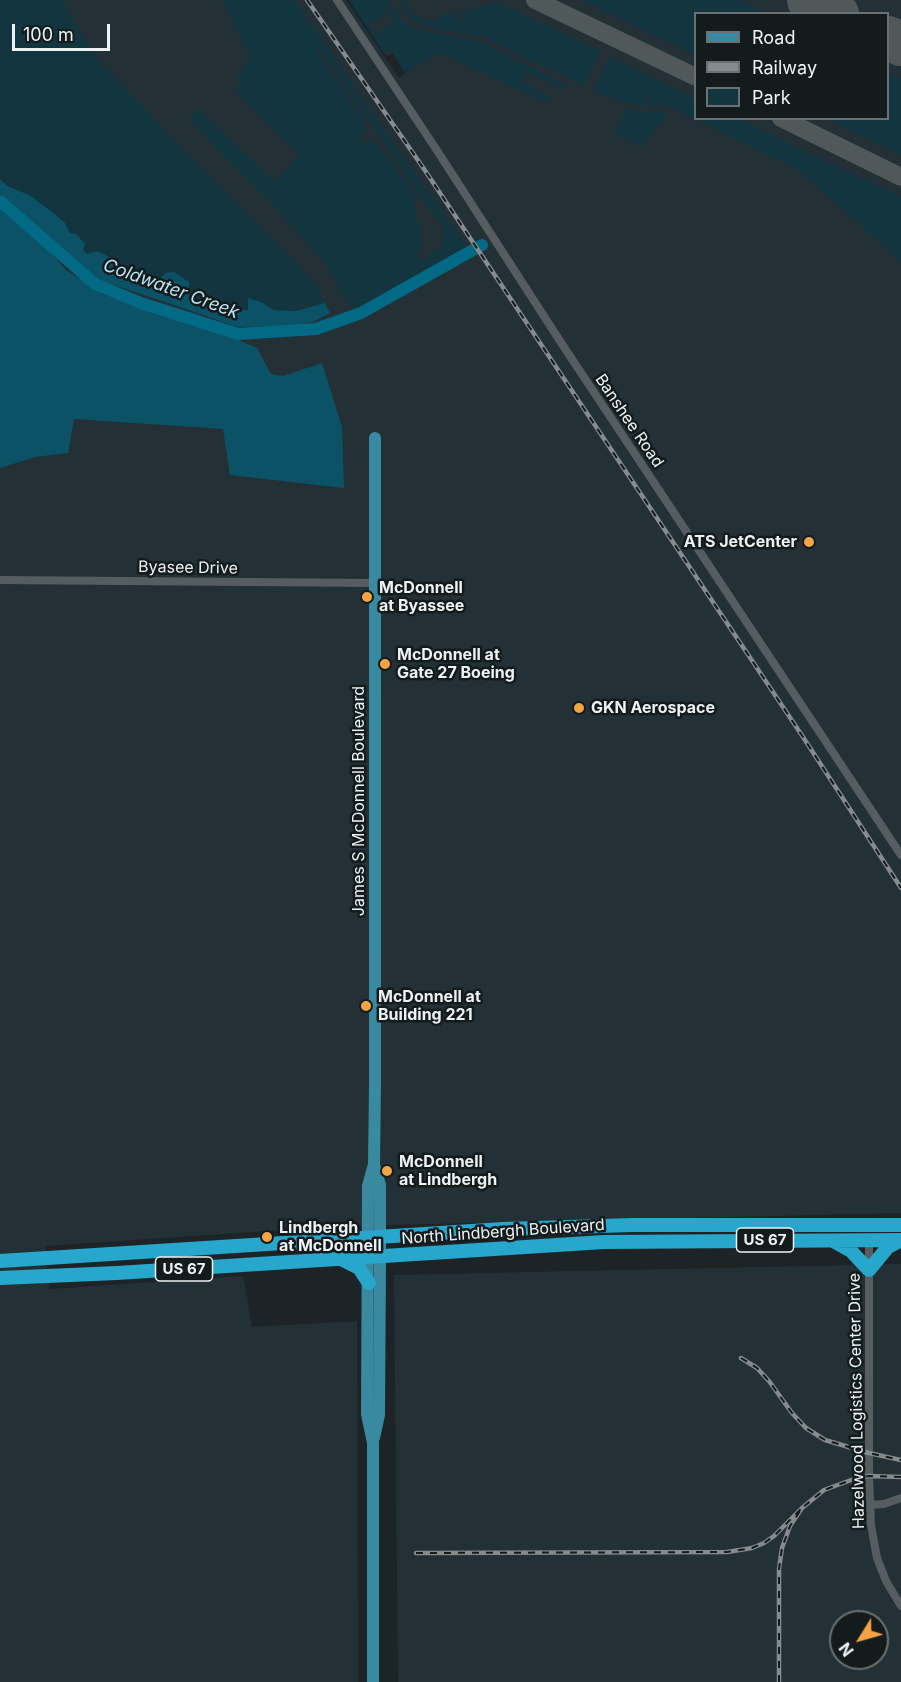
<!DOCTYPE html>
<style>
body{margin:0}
#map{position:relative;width:901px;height:1682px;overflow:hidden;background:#1d2427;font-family:Inter,sans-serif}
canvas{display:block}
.legend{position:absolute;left:694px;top:12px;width:195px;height:108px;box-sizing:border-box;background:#141b1d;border:2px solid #6b7173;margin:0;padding:8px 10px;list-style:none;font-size:18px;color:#edf2f4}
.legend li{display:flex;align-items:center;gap:12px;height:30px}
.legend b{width:30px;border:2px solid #6b7173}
.north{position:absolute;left:829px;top:1610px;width:60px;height:60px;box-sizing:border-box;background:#141b1d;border:2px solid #6b7173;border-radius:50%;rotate:233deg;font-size:16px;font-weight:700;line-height:24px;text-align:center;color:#edf2f4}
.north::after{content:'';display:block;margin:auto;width:21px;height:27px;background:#f3a443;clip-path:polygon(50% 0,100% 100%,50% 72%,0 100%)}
.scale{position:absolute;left:12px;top:24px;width:98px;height:27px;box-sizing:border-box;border:3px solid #edf2f4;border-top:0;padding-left:8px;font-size:18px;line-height:21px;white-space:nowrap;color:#edf2f4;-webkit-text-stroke:4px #141b1d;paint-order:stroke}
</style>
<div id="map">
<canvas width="901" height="1682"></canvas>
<ul class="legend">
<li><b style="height:8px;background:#3989a0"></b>Road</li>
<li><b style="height:8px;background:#858b8e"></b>Railway</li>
<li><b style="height:16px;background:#123540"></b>Park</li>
</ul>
<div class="north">N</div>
<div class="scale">100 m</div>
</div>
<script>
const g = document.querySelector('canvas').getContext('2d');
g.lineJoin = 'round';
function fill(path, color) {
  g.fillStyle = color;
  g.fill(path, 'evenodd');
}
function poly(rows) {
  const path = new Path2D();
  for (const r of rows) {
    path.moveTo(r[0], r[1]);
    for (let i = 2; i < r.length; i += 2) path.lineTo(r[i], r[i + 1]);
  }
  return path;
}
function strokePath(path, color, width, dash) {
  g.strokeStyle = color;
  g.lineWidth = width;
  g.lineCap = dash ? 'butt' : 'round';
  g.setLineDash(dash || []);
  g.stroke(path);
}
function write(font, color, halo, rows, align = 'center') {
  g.font = font + ' Inter,sans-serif';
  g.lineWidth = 5;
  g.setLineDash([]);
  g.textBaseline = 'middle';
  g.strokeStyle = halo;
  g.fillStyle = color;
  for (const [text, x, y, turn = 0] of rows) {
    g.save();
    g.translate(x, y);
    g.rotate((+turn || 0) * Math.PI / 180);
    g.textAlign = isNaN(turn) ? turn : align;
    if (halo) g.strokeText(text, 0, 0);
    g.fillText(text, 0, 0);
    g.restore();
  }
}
const built = poly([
 [0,0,346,0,399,78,406,73,393,53,386,56,349,0,901,0,901,1213,343,1226,45,1246,49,1289,243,1276,252,1327,357,1321,358,1682,0,1682],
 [696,14,888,14,888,118,696,118],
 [901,1264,901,1682,398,1682,394,1275],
 [841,1622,877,1622,877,1658,841,1658]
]);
const green = poly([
 [0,0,63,0,80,32,102,66,105,66,163,128,283,248,310,277,321,293,325,303,296,311,274,310,261,302,248,298,248,310,194,304,189,297,189,282,160,277,153,284,143,287,134,281,123,266,117,267,109,257,87,254,70,233,65,223,29,195,7,186,0,179],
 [222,0,295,0,360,96,463,241,464,250,353,311,324,263,296,230,189,120,198,108,275,182,299,154,235,90,240,85,237,77,250,58],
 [319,47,434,217,439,220,443,227,444,235,442,245,420,263,417,254,422,251,419,223,416,218,416,211,414,207,416,197,386,155,370,138,363,144,359,138,366,133,363,118,318,53],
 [349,0,390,0,383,16,370,25,376,34,392,23,388,16,392,4,398,16,404,23,411,27,425,32,470,39,480,42,568,86,563,89,526,72,522,81,551,98,547,103,440,53,405,73,390,49,384,53],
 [402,0,407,0,408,7,412,13,423,20,437,20,437,16,457,12,460,22,464,20,462,11,497,2,600,51,584,86,557,72,525,59,481,36,432,28,413,21,404,10],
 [582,0,740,0,767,13,696,14,695,55],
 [610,57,695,98,696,118,739,119,901,197,901,262,802,173,781,161,665,105,648,106,650,99,648,98,645,106,630,104,593,92],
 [888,72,901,78,901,155,826,119,888,118],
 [627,108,641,113,663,111,666,114,642,147,614,134]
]);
const forest = poly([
 [0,179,7,186,29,195,51,211,65,223,70,233,76,234,85,244,83,250,87,254,97,251,109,257,117,267,123,266,134,281,143,287,153,284,166,273,174,272,189,282,189,297,194,304,199,298,204,296,222,307,248,310,248,298,261,302,274,310,296,311,325,303,330,313,313,322,287,326,237,327,180,307,96,279,0,194],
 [0,206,38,238,66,270,103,294,234,338,257,348,271,374,283,376,322,363,342,427,344,488,230,475,223,429,74,419,68,453,35,457,0,468]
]);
const river = poly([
 [0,201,95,284,141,303,238,334,316,329,361,313,482,245]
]);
const taxiway = poly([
 [535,0,696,77],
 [781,118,901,177]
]);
const runway = poly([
 [809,0,837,14],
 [888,38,901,44]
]);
const street = poly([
 [337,0,438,152,560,341,901,855],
 [0,580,375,583],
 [869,1239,869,1476,871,1525,877,1558,886,1581,901,1606],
 [870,1505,884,1504,901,1498]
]);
const primary = poly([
 [374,1165,380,1185,380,1261,379,1415,374,1438],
 [373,1682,373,1443,367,1414,368,1186,374,1164,375,1085,375,438]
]);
const highway = poly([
 [833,1241,851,1251,869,1270,888,1247,899,1241],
 [343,1260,359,1268,369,1283],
 [0,1261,503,1229,633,1225,901,1225],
 [0,1278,117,1273,604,1242,901,1240]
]);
const rail = poly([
 [307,0,424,169,803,737,901,888],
 [741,1358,757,1368,769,1381,792,1413,806,1428,825,1440,869,1453,901,1460],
 [416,1553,727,1552,752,1548,764,1543,774,1536,802,1508],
 [779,1682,779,1569,782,1548,790,1526,802,1508,824,1490,854,1479,869,1476,901,1477]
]);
const markers = [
 [809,542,6,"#f3a443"],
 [367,597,6,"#f3a443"],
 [385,664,6,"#f3a443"],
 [579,708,6,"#f3a443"],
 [366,1006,6,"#f3a443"],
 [387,1171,6,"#f3a443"],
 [267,1237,6,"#f3a443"]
];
const shields = [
 [765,1240,57],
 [184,1269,57]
];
const shieldNames = [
 ["US 67",765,1240],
 ["US 67",184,1269]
];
const streetNames = [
 ["Banshee Road",629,421,56],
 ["Byasee Drive",188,568,1],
 ["James S McDonnell Boulevard",359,801,-90],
 ["North Lindbergh Boulevard",503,1232,-4],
 ["Hazelwood Logistics Center Drive",857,1401,-91]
];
const poiNames = [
 ["ATS JetCenter",797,542,"right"],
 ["McDonnell",379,588],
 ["at Byassee",379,606],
 ["McDonnell at",397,655],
 ["Gate 27 Boeing",397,673],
 ["GKN Aerospace",591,708],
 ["McDonnell at",378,997],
 ["Building 221",378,1015],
 ["McDonnell",399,1162],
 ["at Lindbergh",399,1180],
 ["Lindbergh",279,1228],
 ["at McDonnell",279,1246]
];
const waterNames = [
 ["Coldwater Creek",171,289,20]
];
fill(built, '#233136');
fill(green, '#123540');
fill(forest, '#0b5266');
strokePath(river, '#026a84', 12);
strokePath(taxiway, '#51585a', 18);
strokePath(runway, '#51585a', 44);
strokePath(street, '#555d60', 8);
strokePath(primary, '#3989a0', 12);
strokePath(highway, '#26a7cb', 14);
strokePath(rail, '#858b8e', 4.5);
strokePath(rail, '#141b1d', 2, [7]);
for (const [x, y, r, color] of markers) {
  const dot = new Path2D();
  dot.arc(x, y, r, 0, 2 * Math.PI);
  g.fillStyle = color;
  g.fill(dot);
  strokePath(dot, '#141b1d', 2);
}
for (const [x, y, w] of shields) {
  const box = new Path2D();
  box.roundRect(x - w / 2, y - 12, w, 24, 4.5);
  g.fillStyle = '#141b1d';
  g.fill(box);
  strokePath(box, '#edf2f4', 1.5);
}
write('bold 15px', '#edf2f4', null, shieldNames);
write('16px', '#edf2f4', '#141b1d', streetNames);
write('bold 16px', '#edf2f4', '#141b1d', poiNames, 'left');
write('italic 18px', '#bce5f4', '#141b1d', waterNames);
</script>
